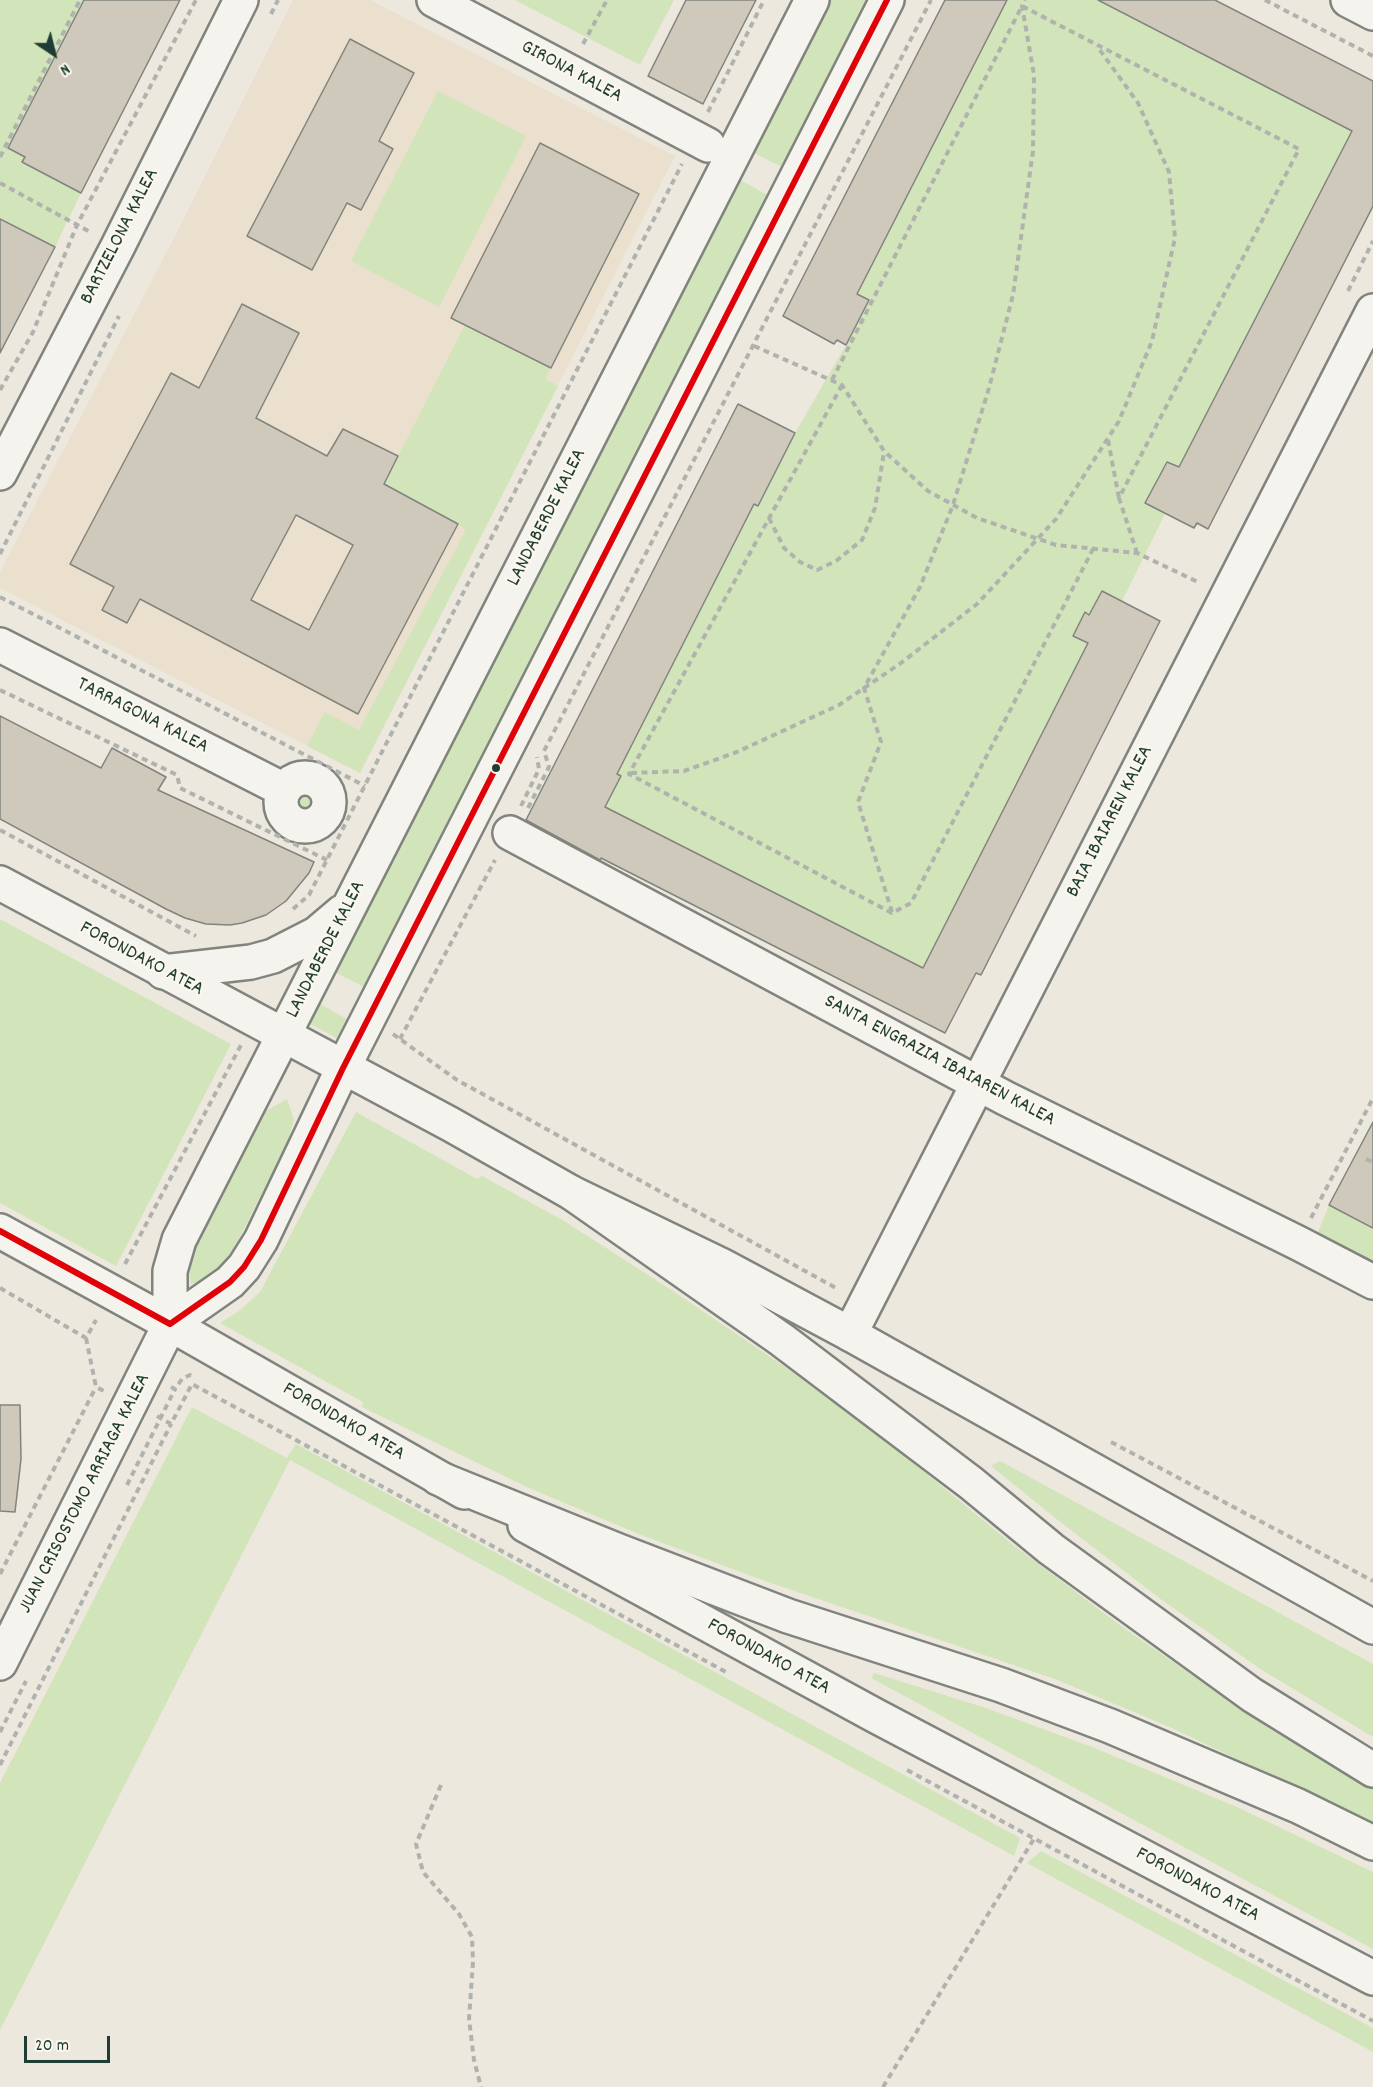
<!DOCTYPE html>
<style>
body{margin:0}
#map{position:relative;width:1373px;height:2087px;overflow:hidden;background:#ece8de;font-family:Dekko,sans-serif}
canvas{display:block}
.north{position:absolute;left:24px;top:24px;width:60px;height:60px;-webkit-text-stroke:4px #fbf7ec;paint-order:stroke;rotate:145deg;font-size:16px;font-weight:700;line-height:24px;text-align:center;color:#1f3d34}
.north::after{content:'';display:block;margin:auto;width:21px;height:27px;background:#1f3d34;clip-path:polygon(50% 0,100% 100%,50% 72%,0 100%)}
.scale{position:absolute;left:24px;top:2036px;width:86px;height:27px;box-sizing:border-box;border:3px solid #1f3d34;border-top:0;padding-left:8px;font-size:18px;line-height:21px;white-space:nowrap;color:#1f3d34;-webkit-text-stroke:4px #fbf7ec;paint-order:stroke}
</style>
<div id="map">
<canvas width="1373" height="2087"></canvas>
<div class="north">N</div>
<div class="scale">20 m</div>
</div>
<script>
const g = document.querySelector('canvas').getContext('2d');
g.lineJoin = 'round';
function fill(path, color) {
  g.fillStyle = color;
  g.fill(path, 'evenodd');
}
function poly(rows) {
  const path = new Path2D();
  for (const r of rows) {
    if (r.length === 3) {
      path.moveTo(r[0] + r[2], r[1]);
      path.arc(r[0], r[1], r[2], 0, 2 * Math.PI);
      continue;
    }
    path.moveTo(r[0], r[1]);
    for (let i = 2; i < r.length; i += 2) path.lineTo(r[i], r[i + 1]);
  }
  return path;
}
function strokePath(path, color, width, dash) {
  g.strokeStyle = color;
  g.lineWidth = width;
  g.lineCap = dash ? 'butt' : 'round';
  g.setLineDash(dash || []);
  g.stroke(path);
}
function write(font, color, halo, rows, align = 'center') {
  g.font = font + ' Dekko,sans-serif';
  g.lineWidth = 4.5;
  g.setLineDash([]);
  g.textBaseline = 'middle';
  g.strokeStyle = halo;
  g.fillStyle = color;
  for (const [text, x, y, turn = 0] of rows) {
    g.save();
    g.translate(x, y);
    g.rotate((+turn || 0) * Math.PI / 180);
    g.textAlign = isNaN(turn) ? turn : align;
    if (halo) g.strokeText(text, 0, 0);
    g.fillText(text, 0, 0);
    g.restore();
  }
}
const built = poly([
 [293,0,370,0,675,156,360,773,0,588,0,572,176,234]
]);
const green = poly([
 [0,0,84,0,8,148,25,157,22,163,34,169,37,163,81,193,55,247,0,219],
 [515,0,674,0,640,65],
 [824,0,874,0,786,169,748,150],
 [1007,0,1098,0,1352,131,1179,467,1166,462,1145,503,1165,514,1122,601,1102,591,1089,615,1085,613,1073,636,1088,643,923,968,605,807,621,777,617,774,754,504,758,505,795,433,846,345,869,301,857,294],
 [438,91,526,136,439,307,351,261],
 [735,177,773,198,368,989,329,969],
 [465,325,551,368,545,379,558,386,360,773,307,746,325,712,359,730,466,530,458,524,384,484],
 [306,803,17],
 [0,919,231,1044,116,1266,0,1203],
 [313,1000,352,1022,342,1041,303,1020],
 [287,1099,294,1120,287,1144,230,1256,216,1271,202,1281,191,1284,188,1266,191,1241,262,1113],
 [356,1112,477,1179,482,1176,564,1221,673,1291,794,1373,900,1452,1012,1544,1121,1626,1273,1731,1373,1789,1373,1824,1172,1728,1055,1679,765,1581,641,1535,529,1488,362,1407,363,1402,220,1323,239,1311,260,1292],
 [1329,1205,1373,1228,1373,1272,1314,1242],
 [192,1407,287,1458,296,1444,1020,1838,1014,1856,290,1460,0,2030,0,1783],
 [1000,1461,1373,1664,1373,1737,1262,1670,1162,1600,1059,1521,991,1466],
 [874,1673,986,1708,1092,1747,1237,1807,1373,1872,1373,1949,871,1678],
 [1041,1851,1373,2028,1373,2052,1027,1863]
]);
const building = poly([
 [84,0,180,0,81,193,22,162,25,157,8,148,84,0],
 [686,0,756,0,703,104,648,76,686,0],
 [945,0,1007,0,857,294,869,300,846,345,837,340,834,344,783,316,945,0],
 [1098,0,1215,0,1373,81,1373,206,1208,529,1197,523,1194,528,1145,503,1167,462,1179,467,1352,131,1098,0],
 [350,39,414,73,379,141,393,149,361,210,347,203,312,270,247,236,350,39],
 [540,143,639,194,551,368,451,318,540,143],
 [0,219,55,247,0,353,0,219],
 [242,304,299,333,256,418,327,456,343,429,398,456,384,484,458,524,358,714,140,599,127,623,102,610,114,587,70,564,171,373,199,388,242,304],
 [296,515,353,545,309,630,251,600,296,515],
 [738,404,795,433,758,506,754,504,617,774,621,776,605,807,923,968,1088,643,1073,636,1085,612,1089,615,1102,591,1160,621,981,975,976,973,945,1033,601,858,600,860,526,820,738,404],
 [0,716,101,768,112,748,166,777,158,790,314,862,309,873,286,901,266,915,242,923,230,925,206,924,185,918,166,909,0,819,0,716],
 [1373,1122,1373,1228,1329,1205,1373,1122],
 [0,1405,20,1405,21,1459,15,1512,0,1511,0,1405]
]);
const path = poly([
 [1265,0,1373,56],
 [271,14,278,0],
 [583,44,607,0],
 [708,112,764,0],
 [0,157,80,0],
 [0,183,92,233],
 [1348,291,1373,241],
 [754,346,842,385,884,451,928,491,977,518,1056,545,1137,553,1200,583],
 [832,380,1022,6,1299,149,1119,498,1137,553],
 [842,385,629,774,892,913,911,903,1093,549],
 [0,390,33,332,77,225,196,0],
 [1108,440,1119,498],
 [769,518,784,548,800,562,817,570,836,561,862,540,875,508,884,452],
 [0,554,119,316],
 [0,597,365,786],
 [0,690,177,775,180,788,327,860],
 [631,773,684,771,737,752,839,705,901,663,977,604,1056,519,1119,421,1152,341,1175,238,1169,172,1138,103,1097,46],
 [521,806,539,769,537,757],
 [528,808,549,767,544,751,931,0],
 [0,830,196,936],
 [293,909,309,895,682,164],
 [892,912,858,802,881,742,864,688,920,587,953,505,989,388,1013,295,1033,151,1034,75,1022,6,1025,0],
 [393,1034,457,1080,836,1288,838,1286],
 [400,1039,495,860],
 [1366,1159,1373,1162],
 [1311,1218,1373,1098],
 [125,1264,241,1045],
 [0,1288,86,1338,96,1320],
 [86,1338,96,1387,104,1391],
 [171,1387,175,1389,182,1379,190,1375,195,1376],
 [157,1416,171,1424,192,1384,726,1672],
 [1111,1442,1373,1581],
 [127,1485,175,1389],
 [0,1574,96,1387],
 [0,1732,26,1681],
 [0,1765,171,1424],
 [907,1770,1373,2021],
 [441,1785,416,1844,423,1872,459,1914,472,1937,473,1962,469,2019,474,2060,481,2087],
 [883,2087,1035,1837]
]);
const minor = poly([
 [434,0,708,145],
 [1348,0,1373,13],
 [0,473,118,246,241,0],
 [0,645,284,790],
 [305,802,24],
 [510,833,1005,1098,1298,1243,1373,1282],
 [163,972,251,962,273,956,316,934,342,912],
 [170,1324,230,1282,244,1267,261,1240,343,1068,887,0],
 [850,1334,1373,311],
 [0,1663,170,1324,170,1271,179,1240,812,0]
]);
const major = poly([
 [0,883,450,1124,572,1193,721,1265,850,1334,1373,1627],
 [0,1231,170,1324,464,1492],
 [525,1525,876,1716,1373,1978]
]);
const highway = poly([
 [572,1193,782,1340,971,1483,1051,1549,1252,1695,1373,1770],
 [438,1478,619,1551,788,1616,1001,1685,1110,1726,1298,1806,1373,1843]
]);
const bus1 = poly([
 [0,1231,170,1324,230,1282,244,1267,261,1240,343,1068,887,0]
]);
const markers = [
 [496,768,5,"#1f3d34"]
];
const streetNames = [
 ["GIRONA KALEA",571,73,28],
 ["BARTZELONA KALEA",121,237,-63],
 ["LANDABERDE KALEA",548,518,-63],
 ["TARRAGONA KALEA",142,717,27],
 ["BAIA IBAIAREN KALEA",1111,822,-63],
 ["LANDABERDE KALEA",327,950,-63],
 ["FORONDAKO ATEA",141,960,28],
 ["SANTA ENGRAZIA IBAIAREN KALEA",939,1062,28],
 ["FORONDAKO ATEA",343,1423,30],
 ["JUAN CRISOSTOMO ARRIAGA KALEA",86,1494,-63],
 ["FORONDAKO ATEA",768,1658,29],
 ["FORONDAKO ATEA",1197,1886,28]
];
fill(built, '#eae0cd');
fill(green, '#d2e4b9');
fill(building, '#cfc9bb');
strokePath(building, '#81847e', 1.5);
strokePath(minor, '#81847e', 38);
strokePath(major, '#81847e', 38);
strokePath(highway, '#81847e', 38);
strokePath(path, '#b0b2ae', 4, [6, 4.5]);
strokePath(minor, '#f4f3ee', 33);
strokePath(major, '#f4f3ee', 33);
strokePath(highway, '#f4f3ee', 33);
strokePath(bus1, '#e00109', 6);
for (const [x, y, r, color] of markers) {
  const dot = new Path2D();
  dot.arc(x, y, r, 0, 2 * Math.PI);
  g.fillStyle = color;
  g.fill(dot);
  strokePath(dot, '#fbf7ec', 2);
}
write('20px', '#1f3d34', '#fbf7ec', streetNames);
</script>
